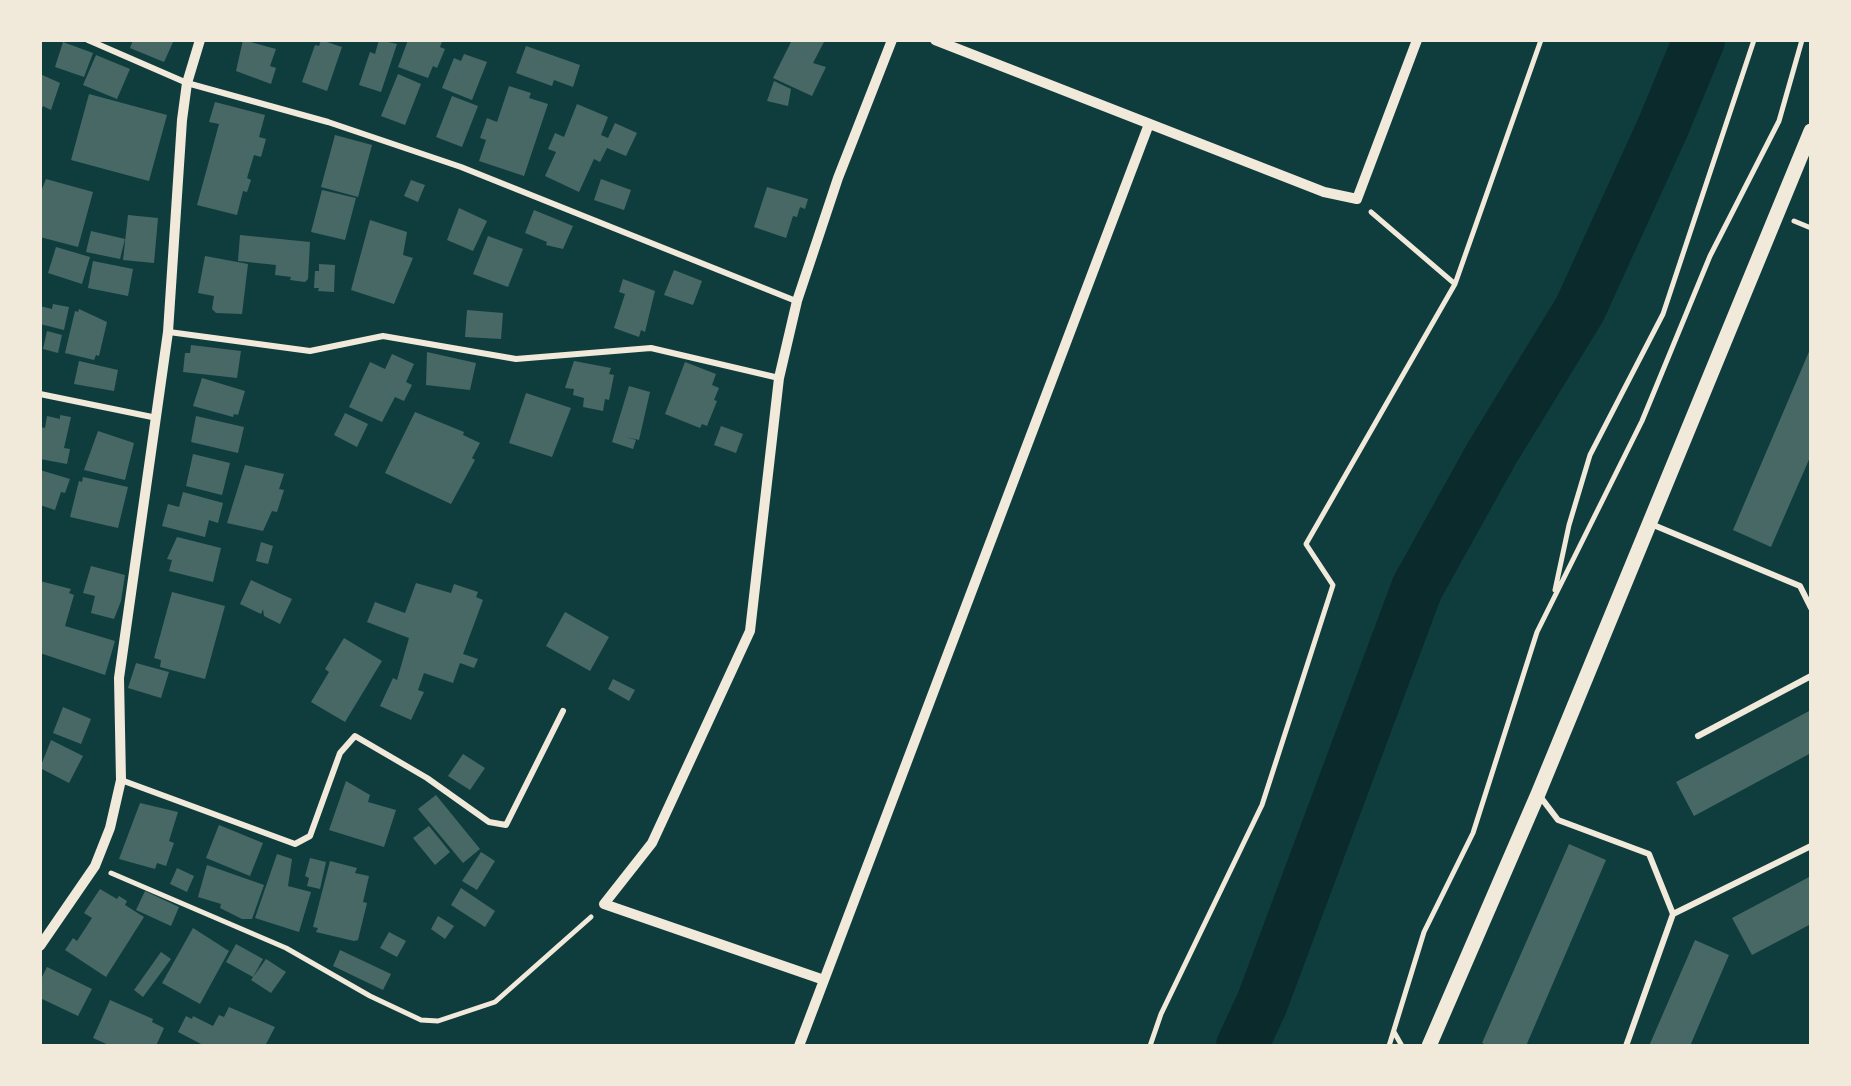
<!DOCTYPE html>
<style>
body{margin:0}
#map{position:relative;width:1851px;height:1086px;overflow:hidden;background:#0f3d3e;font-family:Montserrat,sans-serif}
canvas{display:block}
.frame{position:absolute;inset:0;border:42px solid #f1e9da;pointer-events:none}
</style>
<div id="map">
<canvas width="1851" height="1086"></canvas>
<div class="frame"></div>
</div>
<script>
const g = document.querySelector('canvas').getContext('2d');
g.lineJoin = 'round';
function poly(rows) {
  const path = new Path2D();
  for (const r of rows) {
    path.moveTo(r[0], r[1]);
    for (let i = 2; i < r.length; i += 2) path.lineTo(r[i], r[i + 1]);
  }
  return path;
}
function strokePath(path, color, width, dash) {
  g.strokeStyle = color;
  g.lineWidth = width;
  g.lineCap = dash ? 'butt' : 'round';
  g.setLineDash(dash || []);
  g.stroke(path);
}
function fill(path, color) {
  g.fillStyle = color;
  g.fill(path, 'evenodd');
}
const river = poly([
 [1242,1046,1262,1003,1417,588,1492,453,1580,309,1663,127,1699,40]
]);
const building = poly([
 [133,40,174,40,164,62,130,48],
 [243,40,276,49,270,66,276,68,271,84,236,71],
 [321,40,342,47,327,91,302,82,315,45,319,46],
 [379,40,397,44,381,92,359,85,370,52,375,54],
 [408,40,442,42,440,47,445,49,437,68,433,66,428,78,398,67],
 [792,40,825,40,813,63,826,67,812,96,773,78],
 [63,42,93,53,84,77,55,67],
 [526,46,580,65,573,87,554,80,552,86,516,73],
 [464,54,487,62,472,100,442,88,454,58,461,61],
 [96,55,130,69,117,99,83,85],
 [40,74,60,83,51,110,43,106,40,113],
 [398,74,421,84,405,125,381,116],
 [774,81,791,89,788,106,767,101],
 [509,86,531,93,529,98,548,104,524,176,479,161,486,140,480,138,487,118,497,122],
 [89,94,167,115,149,181,71,160],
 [452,96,478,106,462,147,436,137],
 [215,102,265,115,259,137,266,139,261,157,254,155,247,178,251,180,247,192,243,191,237,215,197,205,219,124,209,122],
 [577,104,608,117,601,135,608,138,615,123,637,133,626,156,607,148,600,162,594,159,579,192,545,176,556,152,548,149,555,133,564,137],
 [335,135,372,145,358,197,321,187],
 [46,179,93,192,78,247,40,237,40,194],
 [601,179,631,190,624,210,594,200],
 [411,180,425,185,418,202,404,196],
 [767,187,808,199,805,209,800,207,797,217,793,216,786,238,754,227],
 [322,190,356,198,345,240,311,232],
 [459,208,487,221,473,251,447,240],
 [534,210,573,226,563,249,546,245,547,242,525,233],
 [128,215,158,218,154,263,123,260],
 [370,220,407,232,403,255,413,258,394,304,351,290],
 [91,231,125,239,120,259,86,252],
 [240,235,310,242,308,279,305,282,290,280,291,277,275,275,276,265,238,261],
 [488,236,523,249,508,287,473,274],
 [56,247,90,257,82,284,48,273],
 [205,256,248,264,242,314,216,313,212,309,214,296,198,293],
 [93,261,133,269,128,296,88,288],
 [319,264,335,265,334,292,318,291,319,288,314,288,315,271,319,271],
 [674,270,702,281,693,305,664,295],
 [623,279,655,291,645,332,641,330,639,337,614,328,625,294,619,292],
 [53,304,69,307,64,330,40,324,40,306,52,309],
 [79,309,107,322,99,356,96,355,94,360,65,353,75,311,78,312],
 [467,310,503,313,501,339,465,337],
 [47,331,62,335,58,353,43,349],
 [191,345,241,351,237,378,183,372,185,353,190,353],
 [1811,347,1811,455,1771,547,1733,530],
 [427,352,476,363,470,390,426,385],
 [392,354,414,364,406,382,412,385,404,401,395,397,382,422,349,407,370,362,385,369],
 [79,361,118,370,114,391,74,384],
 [574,361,611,368,609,374,614,375,609,400,605,399,603,411,583,407,584,398,573,395,574,389,565,388],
 [685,362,716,374,712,385,719,388,714,400,717,401,707,426,702,424,700,428,665,414],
 [202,378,245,391,238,415,234,414,233,417,193,406],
 [629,386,650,392,639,440,626,437,636,440,633,449,612,442],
 [526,393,571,408,552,457,509,443],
 [415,412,464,432,463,435,480,443,472,458,475,460,451,504,385,473],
 [345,413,368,424,357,447,334,435],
 [60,415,71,417,64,448,70,449,67,464,40,459,41,427,45,428,47,416,60,419],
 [196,416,244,427,238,453,191,442],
 [721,426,743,434,736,453,714,445],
 [98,431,134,443,125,480,84,470],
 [193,454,230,463,222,495,186,486],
 [245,465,284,474,279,489,284,490,277,512,272,511,263,531,227,523],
 [40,470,70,479,65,493,61,492,55,510,40,505],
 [83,477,128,487,118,528,70,517,79,481,82,482],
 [183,492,223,503,218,523,209,520,205,537,162,526,168,504,179,507],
 [177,537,221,548,213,582,169,571,172,560,167,559],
 [261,542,273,546,268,564,256,561],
 [91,566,125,575,121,601,114,619,91,613,95,596,83,593],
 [251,580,292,599,280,624,264,616,263,609,261,614,240,604],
 [40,581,71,589,69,593,74,595,65,626,115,641,105,675,40,653],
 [416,583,451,593,454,584,478,592,476,597,483,600,463,654,478,659,474,668,460,663,453,683,424,673,418,690,424,692,411,720,380,706,393,678,397,680,409,638,367,622,375,602,405,613],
 [172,592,225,606,205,679,160,667,161,660,154,658],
 [565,612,609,637,590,671,546,646],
 [344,638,382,661,345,722,311,702,329,672,325,669],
 [136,663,169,672,161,698,128,688],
 [613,679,635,690,629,701,608,689],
 [63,707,91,719,81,744,53,733],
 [1811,710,1811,753,1694,816,1676,782],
 [51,740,83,756,69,783,40,768],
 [463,754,485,768,470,790,448,776],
 [346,781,370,795,368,802,396,810,384,847,329,830],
 [436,795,480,849,463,863,418,809],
 [140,803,178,812,169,841,174,843,166,866,157,863,155,869,119,859],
 [219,825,263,843,250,876,206,858],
 [429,826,450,852,435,865,413,838],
 [1569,844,1606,860,1526,1046,1489,1046,1482,1043],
 [481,852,495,861,477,890,462,881],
 [277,854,292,859,288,886,311,892,299,932,255,918],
 [310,858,326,862,320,889,307,886,309,878,305,876],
 [330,861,357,868,355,873,369,876,363,902,367,903,358,940,354,941,316,932,318,928,313,927],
 [207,865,264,885,252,919,242,919,220,908,221,904,198,897],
 [177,868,194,876,187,892,170,884],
 [1811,876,1811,924,1752,955,1732,918],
 [461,888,495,911,485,927,451,905],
 [100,889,117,899,119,896,127,901,125,905,144,917,106,977,65,950,73,938,77,941,92,918,84,913],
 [145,891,179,907,171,926,136,910],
 [438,916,454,926,445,939,431,929],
 [193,928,229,951,200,1004,162,983],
 [389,932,406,941,397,957,380,948],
 [1695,940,1729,955,1690,1046,1649,1046],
 [236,944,263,959,253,977,226,962],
 [340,950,391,974,383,990,333,966],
 [161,952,171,959,143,997,134,990],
 [266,959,286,972,271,993,251,980],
 [47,967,92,989,78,1016,40,998,40,981],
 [110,1000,153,1019,152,1022,164,1028,156,1046,111,1046,93,1038],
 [229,1007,275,1027,265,1046,205,1046,178,1032,186,1016,192,1019,193,1016,213,1026,219,1015,224,1017]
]);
const path = poly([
 [1794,221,1811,228],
 [1455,284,1541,40],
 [1555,590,1569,525,1590,455,1663,314,1754,40],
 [111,873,286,948,370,996,421,1020,438,1021,495,1002,591,917],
 [1394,1032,1402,1046],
 [1150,1046,1161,1014,1262,805,1333,585,1306,544,1455,284,1371,212],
 [1389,1046,1424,932,1473,833,1537,632,1642,421,1710,256,1779,121,1802,40]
]);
const service = poly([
 [88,40,187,83,328,122,461,167,796,301],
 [169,332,310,351,383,336,516,359,651,348,779,378],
 [40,394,157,418],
 [1651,524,1800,586,1811,608],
 [1698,736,1811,676],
 [121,780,295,844,310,836,340,753,355,736,427,778,489,822,506,825,563,711],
 [1539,795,1558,820,1649,854,1673,914,1811,846],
 [1626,1046,1673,914]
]);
const minor = poly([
 [935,40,1324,192,1357,199,1417,40],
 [40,946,95,866,110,828,121,780,119,678,168,332,182,120,187,83,200,40],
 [824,980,604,904,652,843,750,631,779,378,797,301,838,178,892,40],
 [799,1046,1149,124]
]);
const tertiary = poly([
 [1429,1046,1538,794,1811,131]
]);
strokePath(river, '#0a2a2b', 52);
fill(building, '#486865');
strokePath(path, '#f1e9da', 5);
strokePath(service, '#f1e9da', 6);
strokePath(minor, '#f1e9da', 10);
strokePath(tertiary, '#f1e9da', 15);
</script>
